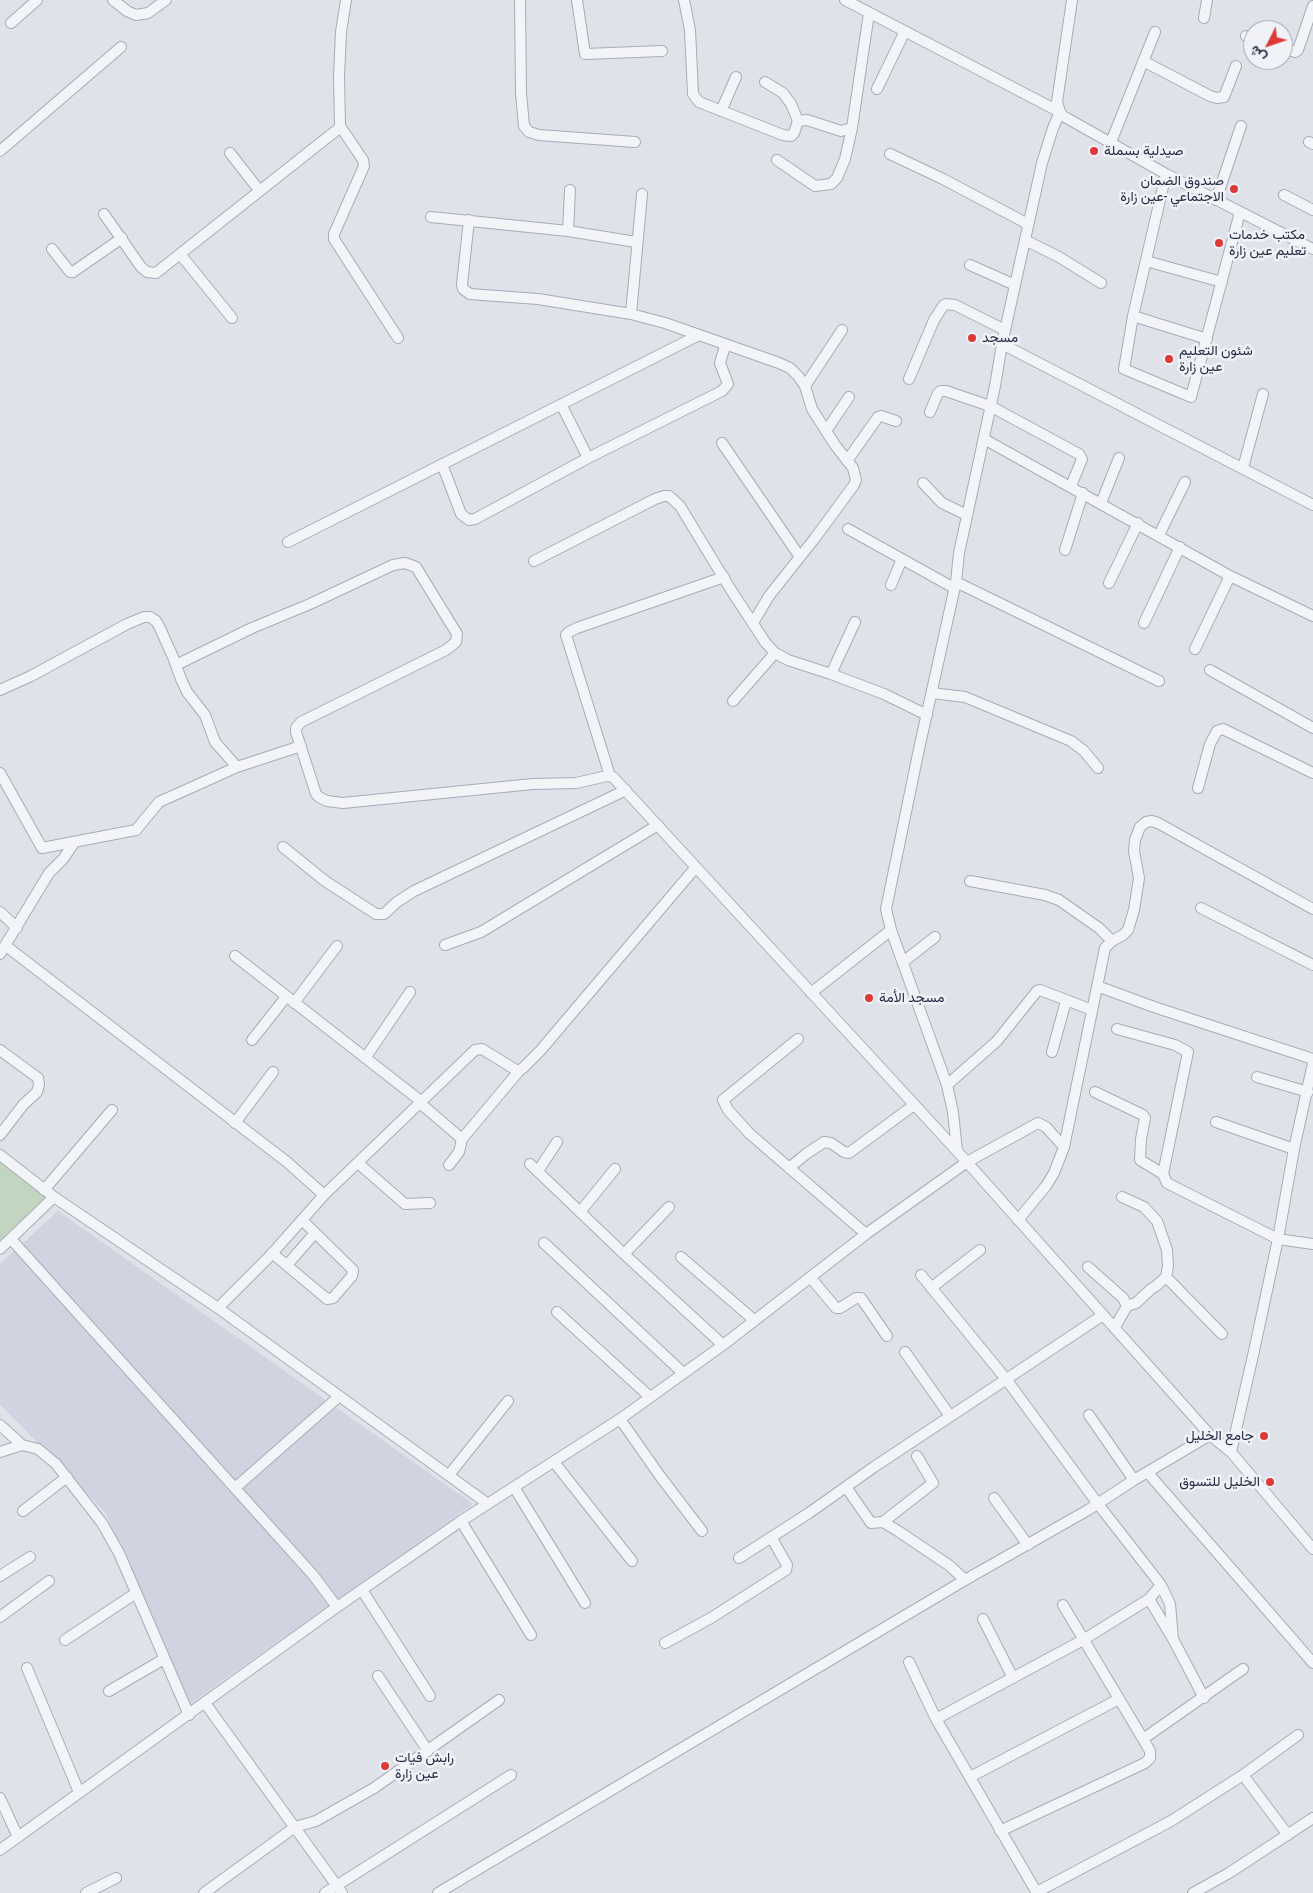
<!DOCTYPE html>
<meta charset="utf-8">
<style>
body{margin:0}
#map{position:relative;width:1313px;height:1893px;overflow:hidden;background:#e0e2ea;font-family:"Roboto Condensed",Vazirmatn,sans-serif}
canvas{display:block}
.north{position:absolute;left:1243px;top:20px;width:50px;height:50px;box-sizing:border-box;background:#f0f2f8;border:1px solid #9fa3b0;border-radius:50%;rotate:229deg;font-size:14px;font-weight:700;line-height:20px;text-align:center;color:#262c44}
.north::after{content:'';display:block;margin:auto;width:18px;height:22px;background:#dd3a37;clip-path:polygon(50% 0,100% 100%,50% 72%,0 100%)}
</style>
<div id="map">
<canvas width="1313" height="1893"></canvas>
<div class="north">ش</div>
</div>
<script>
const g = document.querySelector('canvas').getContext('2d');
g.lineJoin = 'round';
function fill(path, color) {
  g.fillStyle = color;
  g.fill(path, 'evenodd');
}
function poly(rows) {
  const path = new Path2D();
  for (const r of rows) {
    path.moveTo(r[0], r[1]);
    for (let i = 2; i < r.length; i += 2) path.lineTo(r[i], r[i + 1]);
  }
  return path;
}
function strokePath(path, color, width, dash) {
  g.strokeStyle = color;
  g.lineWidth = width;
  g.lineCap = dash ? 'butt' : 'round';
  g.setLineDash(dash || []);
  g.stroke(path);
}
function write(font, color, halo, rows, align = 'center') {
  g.font = font + ' "Roboto Condensed",Vazirmatn,sans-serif';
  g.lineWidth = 5;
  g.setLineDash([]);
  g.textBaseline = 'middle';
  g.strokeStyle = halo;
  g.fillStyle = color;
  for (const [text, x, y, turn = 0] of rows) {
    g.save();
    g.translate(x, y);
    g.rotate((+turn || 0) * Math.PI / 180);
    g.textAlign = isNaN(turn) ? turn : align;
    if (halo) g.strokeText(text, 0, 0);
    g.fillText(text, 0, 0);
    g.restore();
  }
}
const built = poly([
 [58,1211,473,1504,187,1706,105,1512,0,1404,0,1264]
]);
const green = poly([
 [0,1158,50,1198,0,1243]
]);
const minor = poly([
 [113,0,127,11,136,15,148,13,166,0],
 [520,0,521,93,524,126,529,132,539,135,635,142],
 [577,0,585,54,662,51],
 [684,0,690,30,693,94,699,102,783,135,791,136,794,133,798,121,791,104,783,93,765,82],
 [845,0,1060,112,1053,128,1042,163,1002,344,995,386,959,553,956,582,919,749,886,909,891,930,947,1085,953,1112,957,1151],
 [1072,0,1057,102,1060,112,1063,116,1166,174,1313,249],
 [1204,18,1207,0],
 [11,23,37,0],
 [1246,36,1253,40],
 [1283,48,1295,52,1298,50,1313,6],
 [1143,61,1210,96,1217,98,1224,97,1236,66],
 [877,89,905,31],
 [721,111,736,77],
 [798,121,807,120,841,131,852,128,869,13],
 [340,126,363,160,364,166,334,234,334,239,398,338],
 [1111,142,1155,32],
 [1309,142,1313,144],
 [0,151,121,47],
 [230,153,259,190],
 [890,154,943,179,1028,224],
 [777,160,815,186,831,184,837,178,845,159,852,128],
 [1166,174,1133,316,1124,369,1191,397,1240,212],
 [1284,195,1313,210],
 [1216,200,1241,126],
 [104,214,141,267,147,272,156,273,338,129,340,126,339,76,341,32,346,0],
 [431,217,568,231,636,242],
 [469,220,462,284,463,289,470,294,538,299,631,314,665,323,779,363,790,368,798,376,805,386,812,409,835,445,853,468,856,480,854,485,815,538,769,596,753,623],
 [568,231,570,190],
 [1025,240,1059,257,1101,283],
 [52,249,70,272,73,272,122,238],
 [180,254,232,318],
 [1146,261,1222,282],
 [970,265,1015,285],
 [631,314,642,194],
 [1133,316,1207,339],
 [1002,344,1313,505],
 [909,379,934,320,943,306,946,304,955,305,1005,330],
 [805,386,842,330],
 [562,406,588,458],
 [930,412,938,393,941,391,946,391,990,406,1079,454,1082,459,1080,464,1071,486],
 [826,431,849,397],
 [984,439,1230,576,1313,616],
 [722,443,800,557],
 [847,461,878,417,881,416,896,421],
 [442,464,461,514,469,520,475,519,588,458,722,391,728,384,720,363,725,346],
 [1243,468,1263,394],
 [923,483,942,503,967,515],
 [1101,503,1119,458],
 [848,529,954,588],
 [1159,535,1185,482],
 [288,542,699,335],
 [1065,550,1083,493],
 [534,561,655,499,664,496,669,496,680,506,731,590,765,642,775,653,788,660,831,674,884,694,927,715],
 [956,582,1159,681],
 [1109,583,1138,523],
 [891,585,902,559],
 [1144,623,1180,547],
 [1195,649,1230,576],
 [176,665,252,628,310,604,393,565,405,563,416,567,457,634,456,642,446,650,301,722,296,728,296,732,316,794,319,797,327,801,343,803,533,784,576,783,607,776,613,777,957,1151,1210,1435,1231,1452,1313,1549],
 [1210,670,1313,728],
 [831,674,855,622],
 [0,690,31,676,127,624,144,617,150,617,156,621,159,626,173,657,181,679,187,692,205,715,215,742,237,767,301,746],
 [932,693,965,697,1071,741,1084,751,1098,768],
 [733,701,775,653],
 [0,773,42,848,136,830,159,802,237,767],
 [610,776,566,635,569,632,577,628,724,577],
 [1198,788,1210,744,1217,731,1223,729,1313,773],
 [283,847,325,881,376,914,384,914,397,902,414,891,626,790],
 [970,881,1045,895,1059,900,1099,928,1112,941],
 [1201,908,1313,965],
 [0,912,17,928],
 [445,945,481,932,658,825],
 [6,946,287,1162,324,1195],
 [0,954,49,873,63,859,74,843],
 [235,956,422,1102],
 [903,962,935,937],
 [1097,986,1154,1007,1313,1059],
 [811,993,891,930],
 [294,1003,337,946],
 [1117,1029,1175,1045,1188,1052,1163,1174,1167,1183,1278,1239,1313,1244],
 [798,1039,723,1100,728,1110,750,1134,866,1234],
 [252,1040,286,997],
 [0,1050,38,1078,39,1085,37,1092,23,1105,0,1135],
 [1052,1052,1066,1001],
 [366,1057,410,992],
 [1257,1077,1308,1092],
 [947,1085,997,1041,1037,991,1040,990,1092,1010],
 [1095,1092,1143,1115,1145,1118,1141,1139,1140,1160,1163,1174],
 [420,1103,462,1139,519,1071],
 [1216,1122,1294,1149],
 [235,1123,273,1072],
 [0,1155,54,1197,218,1308,488,1504],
 [358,1163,405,1204,430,1203],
 [530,1164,624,1254,723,1345],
 [449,1165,459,1152,462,1139],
 [789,1168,806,1154,824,1142,831,1143,844,1152,849,1153,914,1105],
 [538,1171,557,1142],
 [44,1190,112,1110],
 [1122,1197,1144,1207,1157,1221,1167,1250,1168,1266,1166,1277,1156,1286,1151,1289,1136,1303,1127,1306],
 [580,1212,615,1169],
 [1018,1220,1046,1186,1054,1173,1064,1147,1105,948,1112,941,1123,935,1128,930,1134,910,1139,878,1134,851,1135,840,1140,827,1146,822,1152,821,1158,823,1313,909],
 [11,1239,313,1575,337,1607],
 [544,1243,683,1373],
 [0,1249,54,1197],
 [272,1253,327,1299,333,1298,352,1276,353,1270,302,1220],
 [624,1254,669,1207],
 [681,1257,754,1320],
 [287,1265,315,1233],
 [1088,1267,1123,1298,1127,1306,1115,1327],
 [921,1275,1006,1379,1098,1504,1161,1585,1170,1604,1173,1639],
 [810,1277,836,1308,840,1308,856,1298,861,1298,887,1336],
 [1166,1277,1222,1334],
 [931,1288,980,1250],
 [218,1308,269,1257,324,1195,475,1050,482,1049,516,1070,519,1071,524,1067,540,1051,696,867],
 [557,1312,650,1397],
 [905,1352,950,1416],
 [1089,1415,1134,1480],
 [620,1419,660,1476,702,1531],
 [0,1425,22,1445,38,1449,56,1464,102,1523,119,1553,189,1715],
 [0,1452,22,1445],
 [1231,1452,1254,1351,1278,1239,1294,1149,1313,1063],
 [554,1462,632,1561],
 [1148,1473,1313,1663],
 [449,1475,508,1401],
 [514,1487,585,1603],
 [846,1487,871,1523,883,1522,898,1531,950,1566,965,1580],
 [235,1488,335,1400],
 [994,1498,1028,1545],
 [23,1511,67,1477],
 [461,1521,531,1635],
 [883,1522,933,1483,917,1456],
 [739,1558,809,1513,874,1467,1103,1315],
 [0,1576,30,1557],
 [362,1590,430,1696],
 [1149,1599,1173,1639,1204,1698],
 [0,1617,49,1581],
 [983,1619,1013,1678],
 [65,1640,136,1593],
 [665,1643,711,1618,786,1570,787,1565,771,1537],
 [909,1662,936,1719,1037,1893],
 [27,1668,79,1792],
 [378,1676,428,1751],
 [109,1691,164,1659],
 [205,1703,342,1893],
 [936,1719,1083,1640,1149,1599,1161,1585],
 [1143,1739,1243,1669],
 [1243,1775,1288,1835],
 [970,1777,1119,1699],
 [0,1798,18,1837],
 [1000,1831,1145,1763,1150,1758,1150,1751,1143,1739,1063,1605],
 [0,1850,337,1607,461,1521,620,1419,723,1345,866,1234,967,1162,1038,1123,1046,1127,1064,1147],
 [1037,1892,1171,1821,1243,1775,1298,1735],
 [86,1893,116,1878],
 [204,1893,295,1827,316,1821,374,1788,499,1700],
 [325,1893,511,1775],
 [438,1893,965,1580,1088,1510,1134,1480,1210,1435],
 [1193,1893,1229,1873,1313,1818]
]);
const markers = [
 [1094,151,5,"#dd3a37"],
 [1234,189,5,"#dd3a37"],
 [1219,243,5,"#dd3a37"],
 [972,338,5,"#dd3a37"],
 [1169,359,5,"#dd3a37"],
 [869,998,5,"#dd3a37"],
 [1264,1436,5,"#dd3a37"],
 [1270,1482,5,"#dd3a37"],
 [385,1766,5,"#dd3a37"]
];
const poiNames = [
 ["صيدلية بسملة",1104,151],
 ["صندوق الضمان",1224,181,"right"],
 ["الاجتماعي -عين زارة",1224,197,"right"],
 ["مكتب خدمات",1229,235],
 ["تعليم عين زارة",1229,251],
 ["مسجد",982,338],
 ["شئون التعليم",1179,351],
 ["عين زارة",1179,367],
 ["مسجد الأمة",879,998],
 ["جامع الخليل",1254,1436,"right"],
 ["الخليل للتسوق",1260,1482,"right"],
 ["رابش فيات",395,1758],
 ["عين زارة",395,1774]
];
fill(built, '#d1d4e0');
fill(green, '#c2d5c0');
strokePath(minor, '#a8abb8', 12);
strokePath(minor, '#f3f4f8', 10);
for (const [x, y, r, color] of markers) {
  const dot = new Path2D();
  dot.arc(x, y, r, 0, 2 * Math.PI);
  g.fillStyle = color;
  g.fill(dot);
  strokePath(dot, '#f0f2f8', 2);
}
write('14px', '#262c44', '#f0f2f8', poiNames, 'left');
</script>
